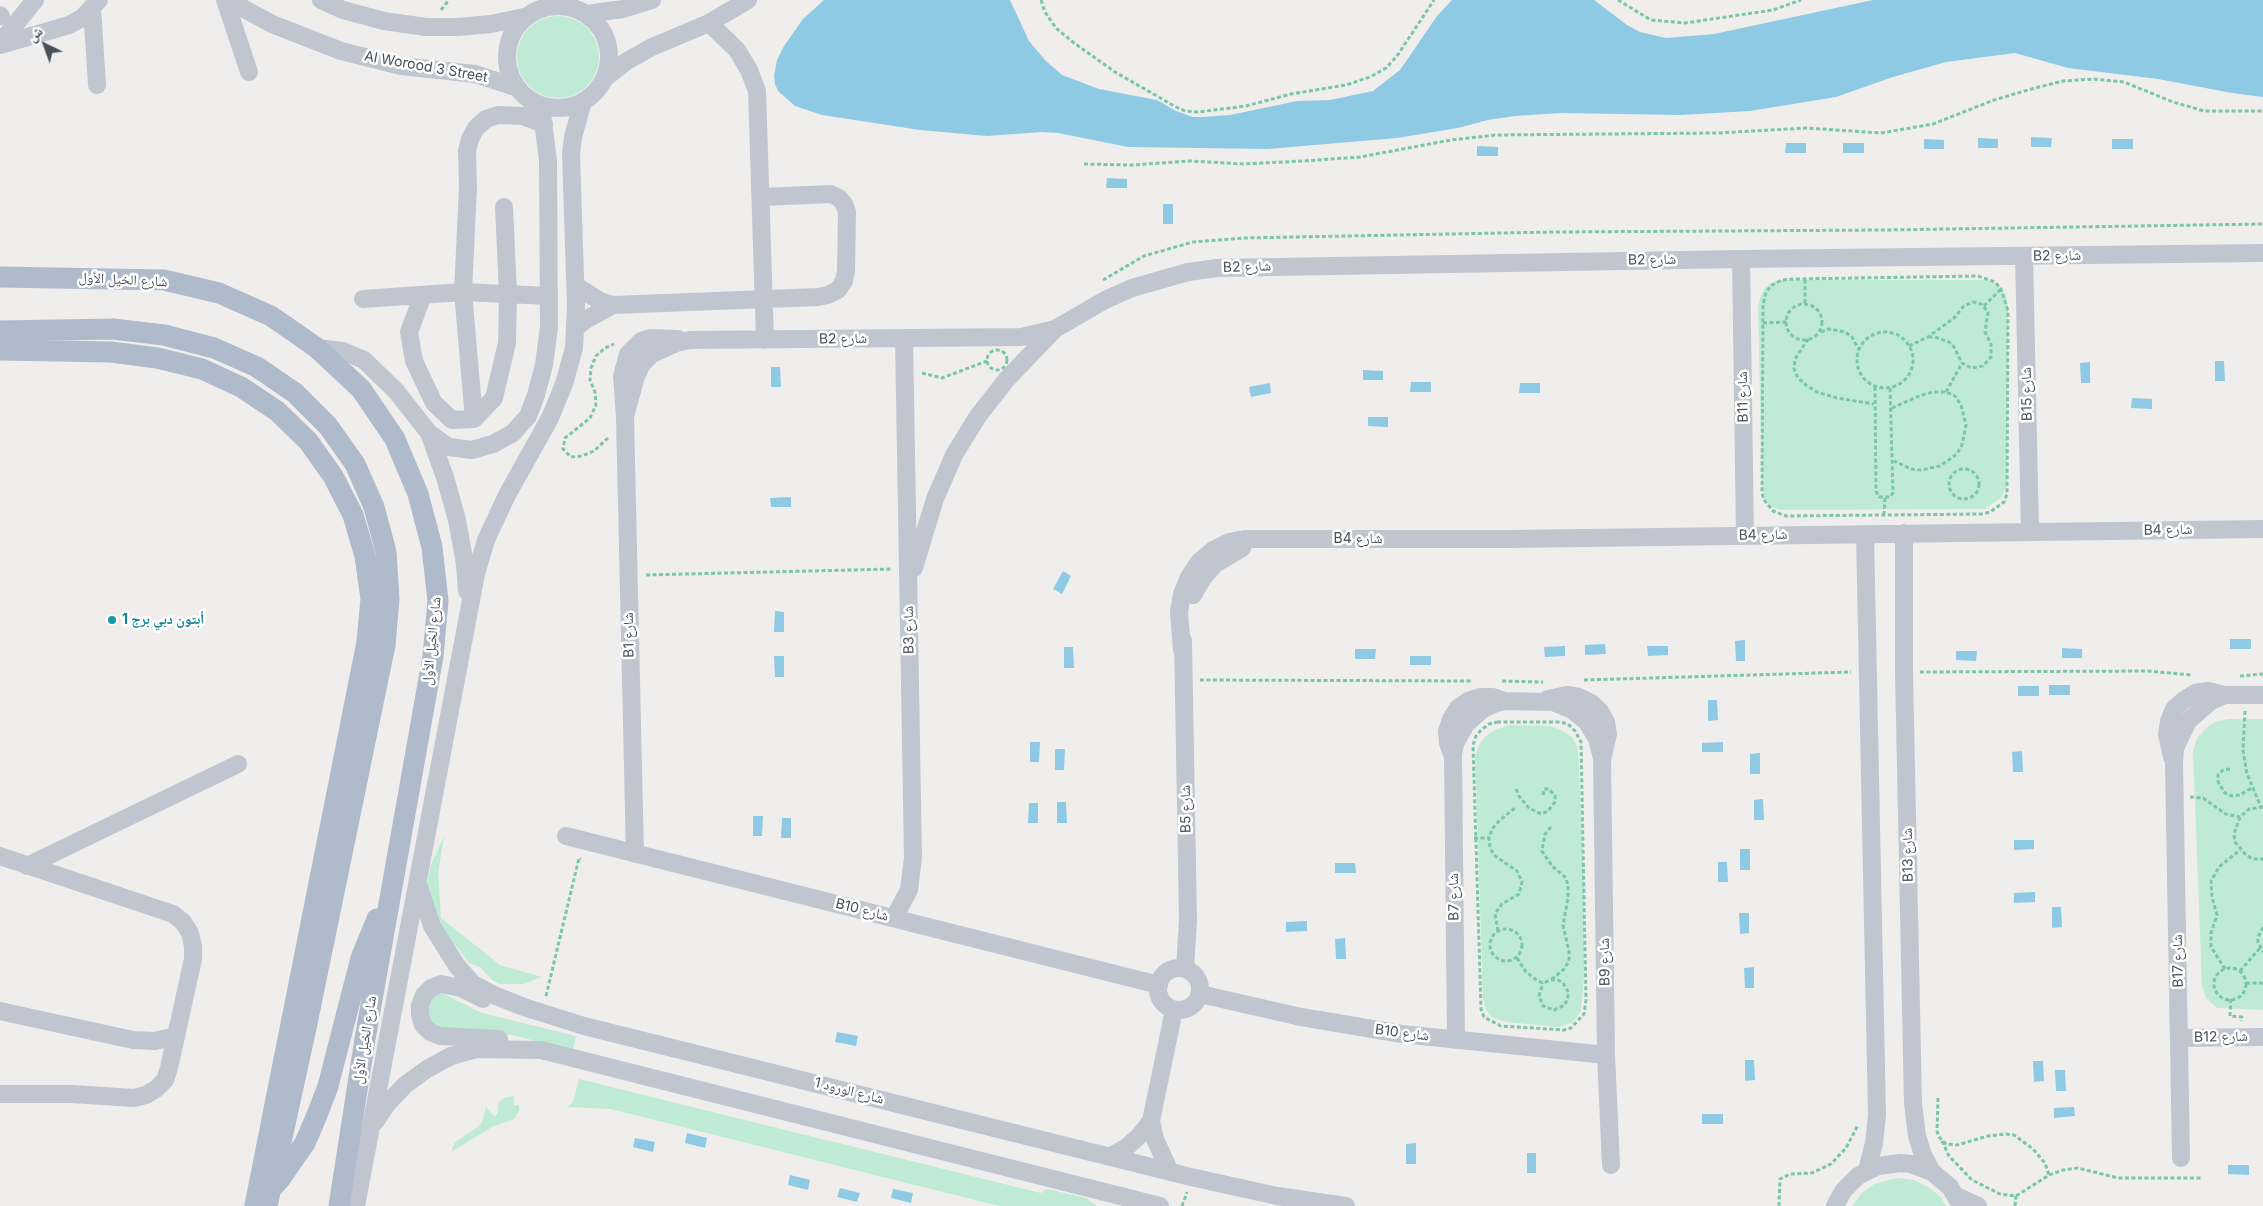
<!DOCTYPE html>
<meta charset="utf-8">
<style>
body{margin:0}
#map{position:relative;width:2263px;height:1206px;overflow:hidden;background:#f0eeed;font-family:Inter,"Noto Naskh Arabic",sans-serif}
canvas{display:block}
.north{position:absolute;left:20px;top:20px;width:50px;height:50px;-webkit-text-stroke:4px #fff;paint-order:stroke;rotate:318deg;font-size:14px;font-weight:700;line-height:20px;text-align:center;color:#474f59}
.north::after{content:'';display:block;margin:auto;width:18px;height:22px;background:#474f59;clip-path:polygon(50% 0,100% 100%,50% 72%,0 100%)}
</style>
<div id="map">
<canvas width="2263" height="1206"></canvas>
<div class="north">ش</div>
</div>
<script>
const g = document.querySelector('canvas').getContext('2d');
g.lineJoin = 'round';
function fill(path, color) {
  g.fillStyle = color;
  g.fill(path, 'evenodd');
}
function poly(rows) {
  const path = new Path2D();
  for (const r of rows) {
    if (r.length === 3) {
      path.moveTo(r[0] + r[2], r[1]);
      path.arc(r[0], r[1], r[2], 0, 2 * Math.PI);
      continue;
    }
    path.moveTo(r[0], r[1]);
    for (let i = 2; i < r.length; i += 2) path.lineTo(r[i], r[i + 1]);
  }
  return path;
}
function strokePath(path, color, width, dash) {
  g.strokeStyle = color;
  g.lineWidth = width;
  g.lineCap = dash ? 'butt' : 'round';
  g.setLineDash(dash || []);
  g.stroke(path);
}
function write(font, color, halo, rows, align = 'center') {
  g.font = font + ' Inter,"Noto Naskh Arabic",sans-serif';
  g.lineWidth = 5;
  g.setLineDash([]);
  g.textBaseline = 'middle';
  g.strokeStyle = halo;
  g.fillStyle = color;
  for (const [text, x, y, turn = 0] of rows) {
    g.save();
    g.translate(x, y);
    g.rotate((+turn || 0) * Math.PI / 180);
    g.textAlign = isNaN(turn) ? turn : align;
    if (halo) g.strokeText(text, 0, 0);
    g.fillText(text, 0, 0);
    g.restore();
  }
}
const green = poly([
 [558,57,41],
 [1784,280,1988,280,1999,286,2006,295,2008,307,2007,485,2002,497,1985,509,1781,510,1771,507,1764,498,1762,483,1758,306,1761,295,1766,287,1775,281],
 [2228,719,2263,719,2263,1010,2217,1008,2206,998,2202,986,2193,751,2197,738,2205,729,2215,722],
 [1510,725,1550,726,1563,731,1573,738,1578,748,1584,887,1584,978,1581,1011,1572,1023,1558,1027,1507,1022,1493,1018,1486,1010,1483,999,1475,757,1479,745,1486,736,1497,729],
 [444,836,438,873,441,918,500,965,542,977,523,984,499,984,492,980,480,967,469,963,458,948,446,938,431,903,427,883,431,865],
 [437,994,444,994,480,1012,494,1016,576,1036,573,1050,511,1035,468,1030,439,1031,422,1011,424,1004],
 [579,1079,1041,1193,1047,1189,1086,1198,1097,1206,999,1206,610,1109,567,1107,573,1102],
 [514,1096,514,1105,519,1105,519,1111,514,1119,492,1127,451,1152,455,1142,478,1127,482,1122,486,1107,495,1117,498,1112,498,1103,504,1098],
 [1898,1178,1914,1180,1928,1187,1941,1197,1946,1206,1852,1206,1861,1194,1874,1184]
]);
const water = poly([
 [824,0,1010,0,1029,41,1045,60,1062,75,1099,89,1157,100,1176,111,1193,117,1202,117,1230,115,1297,101,1330,100,1373,91,1400,70,1437,16,1452,0,1594,0,1627,25,1640,32,1666,38,1714,34,1873,0,2263,0,2263,97,2232,93,2158,79,2068,68,2015,53,1946,62,1893,77,1836,97,1750,111,1681,115,1561,113,1515,116,1488,120,1458,128,1397,138,1268,149,1128,147,1058,133,1042,132,987,136,920,130,822,115,795,106,778,91,775,84,774,76,777,60,784,46,803,19],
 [2031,137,2052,138,2051,147,2031,147],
 [1978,138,1998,139,1998,148,1978,148],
 [1924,139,1944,140,1944,149,1924,149],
 [2112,139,2133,139,2133,149,2112,149],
 [1786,143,1806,143,1806,153,1785,153],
 [1843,143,1864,143,1864,153,1843,153],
 [1477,146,1498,147,1498,156,1477,156],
 [1107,178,1127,179,1127,188,1106,188],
 [1163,204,1173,204,1173,224,1163,224],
 [2215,361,2224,361,2225,381,2215,381],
 [2090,362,2090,383,2081,383,2080,363],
 [771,367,780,367,781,387,771,387],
 [1363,370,1383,371,1383,380,1363,380],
 [1411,382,1431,382,1431,392,1410,392],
 [1270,383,1271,393,1251,397,1249,387],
 [1520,383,1540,383,1540,393,1519,393],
 [2132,398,2152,399,2152,409,2131,408],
 [1368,417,1388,417,1388,427,1368,426],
 [791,497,791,507,771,507,770,498],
 [1063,571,1071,576,1062,594,1053,589],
 [775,611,784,612,784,632,774,632],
 [2230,639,2251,639,2251,649,2230,649],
 [1745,640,1745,661,1736,661,1735,641],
 [1605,644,1606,654,1585,655,1585,645],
 [1565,646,1565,656,1545,657,1544,647],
 [1647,646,1668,646,1668,655,1648,656],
 [1064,647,1073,647,1074,668,1064,668],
 [2062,648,2082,649,2082,658,2062,658],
 [1355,649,1376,649,1375,659,1355,659],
 [1956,651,1977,651,1976,661,1956,660],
 [774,656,784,656,784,677,775,677],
 [1410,656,1431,656,1431,665,1410,665],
 [2049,685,2070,685,2070,695,2049,695],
 [2018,686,2039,686,2039,696,2018,696],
 [1708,700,1717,700,1718,720,1708,721],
 [1030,742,1040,742,1039,762,1030,762],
 [1723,742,1723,752,1702,752,1702,743],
 [1055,749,1065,749,1064,770,1055,770],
 [2022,751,2023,772,2013,772,2012,752],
 [1760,753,1760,774,1750,774,1750,754],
 [1763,799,1764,820,1754,820,1754,800],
 [1057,802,1066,802,1067,823,1057,823],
 [1029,803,1038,803,1038,823,1028,823],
 [753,816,763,816,762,836,753,836],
 [782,818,791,818,791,838,781,838],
 [2014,840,2034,840,2034,849,2014,850],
 [1740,849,1750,849,1750,870,1740,870],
 [1718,862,1727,862,1728,882,1718,882],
 [1335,863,1355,863,1356,873,1335,873],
 [2035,892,2035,902,2014,903,2014,893],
 [2052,907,2061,907,2062,927,2052,928],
 [1739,913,1749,913,1749,933,1740,934],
 [1307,921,1307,931,1286,932,1286,922],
 [1345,938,1346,959,1336,959,1335,939],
 [1754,967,1754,988,1745,988,1744,968],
 [837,1032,858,1036,856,1046,835,1042],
 [1745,1060,1754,1060,1755,1080,1745,1081],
 [2033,1061,2043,1061,2044,1081,2034,1082],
 [2055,1070,2065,1070,2066,1091,2056,1091],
 [2074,1107,2075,1116,2054,1118,2054,1108],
 [1702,1114,1723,1114,1723,1124,1702,1124],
 [687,1133,707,1138,705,1148,685,1143],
 [635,1138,655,1142,653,1152,633,1147],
 [1416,1143,1416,1164,1406,1164,1406,1144],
 [1527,1153,1536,1153,1536,1173,1527,1173],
 [2228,1165,2249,1165,2249,1175,2228,1174],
 [790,1175,810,1180,808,1190,788,1185],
 [840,1188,860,1193,857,1202,837,1197],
 [893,1189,913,1193,911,1203,891,1198]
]);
const path = poly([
 [1041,0,1045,12,1056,28,1074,43,1115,72,1176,107,1185,111,1198,112,1246,106,1291,94,1346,85,1370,77,1386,68,1397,56,1434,0],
 [1618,0,1651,20,1685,23,1773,10,1801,0],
 [441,10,449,0],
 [1084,164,1132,165,1190,161,1243,164,1303,161,1360,157,1451,140,1495,135,1717,133,1806,128,1881,133,1933,124,1994,100,2035,88,2063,81,2094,79,2124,82,2173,102,2204,111,2263,111],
 [1978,276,1995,282,2001,289,2008,311,2007,494,2004,502,1990,512,1982,514,1786,516,1773,511,1764,500,1762,493,1763,305,1766,292,1772,285,1782,280,1795,279,1978,276],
 [1103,280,1144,256,1193,242,1243,238,1555,232,1884,230,2263,224],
 [1805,303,1805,279],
 [1804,322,18],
 [1984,306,2001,289],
 [1763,323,1787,322],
 [1821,332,1829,329,1845,332,1852,337,1859,350],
 [1885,360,28],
 [1808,339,1795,359,1794,369,1798,378,1806,385,1817,392,1837,398,1874,404],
 [1909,346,1928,337,1954,318,1964,306,1973,302,1981,304,1988,312,1985,332,1991,344,1991,357,1983,366,1971,368,1962,363,1954,347,1949,342,1935,337,1928,337],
 [997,360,10],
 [922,373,942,378,987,361],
 [1875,387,1876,491,1879,497,1890,497,1893,493,1890,387],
 [1946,392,1962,363],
 [1892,408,1919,396,1933,392,1946,392,1955,396,1961,405,1966,425,1962,445,1957,454,1940,466,1921,470,1911,469,1894,461],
 [608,438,594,451,582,456,571,457,563,449,565,438,590,418,596,405,595,392,590,380,591,368,596,356,605,348,614,344],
 [1964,484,15],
 [1884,515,1885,497],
 [646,575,892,569],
 [1920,672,2148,671,2191,675],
 [2240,676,2263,674],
 [1200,680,1471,681],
 [1584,680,1851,672],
 [1502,681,1543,682],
 [2245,711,2243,750,2247,774,2261,807],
 [1497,722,1560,722,1568,724,1575,731,1581,742,1586,1000,1584,1014,1571,1028,1564,1030,1501,1026,1484,1017,1481,1009,1473,745,1476,736,1481,730,1489,724,1497,722],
 [2230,769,2223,770,2218,775,2218,782,2225,793,2232,796,2240,795,2253,787],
 [1516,789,1519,796,1529,808,1541,814,1548,811,1555,802,1555,796,1549,789,1544,789,1543,797],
 [2190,797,2203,798,2226,814,2240,817],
 [2263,807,2249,809,2240,817,2234,834,2235,842,2246,855,2253,859,2263,859],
 [1551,827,1545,834,1542,851,1552,866,1566,878,1568,886,1568,898,1563,925,1569,952,1569,961,1564,969,1551,980],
 [1474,838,1489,838],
 [2263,927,2258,937,2258,942,2263,952],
 [1506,945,16],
 [1498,931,1495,914,1502,904,1519,894,1522,882,1517,871,1495,856,1490,848,1489,838,1492,829,1499,821,1516,807],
 [1517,958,1526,972,1538,981,1543,983,1551,980,1558,980,1563,983,1569,993,1565,1005,1554,1010,1543,1006,1539,996,1543,983],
 [2230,984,16],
 [2225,969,2211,947,2211,933,2217,915,2212,897,2211,881,2219,867,2240,850],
 [2240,971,2260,948],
 [2246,983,2263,983],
 [546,996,579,858,581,859],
 [2231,999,2230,1016,2242,1017,2241,1021],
 [1938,1098,1937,1131,1939,1137,1946,1144,1957,1145,1988,1136,2006,1134,2014,1135,2033,1149,2045,1163,2049,1175],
 [1942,1141,1949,1156,1972,1180,2000,1194,2016,1196,2049,1175,2063,1170,2078,1168,2118,1178,2201,1178],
 [1182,1206,1187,1192],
 [1779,1206,1780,1179,1790,1174,1812,1173,1831,1164,1846,1148,1858,1125],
 [2015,1206,2016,1196]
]);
const minor = poly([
 [225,0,249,72],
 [228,0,272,24,341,51,401,66,475,74,515,87],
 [321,0,343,10,384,21,426,27,458,27,491,24,524,17],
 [558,57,51],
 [92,8,97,85],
 [587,14,623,9,652,0],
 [0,15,1,16],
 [709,23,737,50,749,70,757,91,765,340],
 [0,43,35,0],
 [0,45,69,25,82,18,99,0],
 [604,79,627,61,652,47,709,23,748,0],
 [504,207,508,294,507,343,494,398,474,419,463,292,468,187,467,151,470,139,476,128,486,119,498,115,523,116,544,124],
 [2024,256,2030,531],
 [1741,259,1745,536],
 [576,286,600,301,613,305,818,297,828,295,838,290,844,281,846,271,847,212,844,204,839,198,831,194,762,197],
 [423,295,409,332,414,361,434,403,452,420,474,419],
 [363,299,463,292,549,296],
 [575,328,587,319,613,305],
 [317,348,343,351,364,360,396,391,429,433,449,447,472,450,493,444,513,433,528,416,536,395,544,365,549,327,548,161,541,106],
 [625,417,636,376,642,364,652,354,676,343,690,340,1021,337,1055,329,1105,300,1132,288,1188,272,1217,268,1741,259,2263,253],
 [429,433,445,477,457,520,465,564,467,591],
 [1904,533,1904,672,1913,1103,1917,1136,1923,1155,1932,1172],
 [1865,534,1877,1115,1874,1143,1867,1170],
 [914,568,935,499,954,455,978,416,1007,379,1054,330],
 [1193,595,1203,578,1215,564,1242,548],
 [1183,640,1188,920,1185,969],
 [1182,650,1179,612,1182,594,1189,577,1199,562,1213,550,1229,542,1245,539,1509,539,2263,529],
 [1548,699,1567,695,1579,697,1591,703,1600,711,1606,722,1608,734,1603,756],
 [1452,754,1448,743,1447,731,1451,719,1458,708,1468,701,1480,697,1493,697,1504,701],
 [2172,757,2167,734,2169,721,2174,709,2184,700,2195,693,2208,691,2225,695,2263,695],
 [566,836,1159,985],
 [635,854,625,417,622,376,628,354,641,341,650,338,678,339],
 [0,856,173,914,183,922,190,933,193,946,193,959,169,1068,165,1080,156,1089,146,1095,134,1098,72,1094,0,1094],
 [27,866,238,764],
 [419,887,432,926,457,966,473,984,496,996,524,1007,584,1026,1191,1177,1277,1196,1346,1206],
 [894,918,909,890,913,858,904,338],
 [1179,989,21],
 [1200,994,1301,1017,1402,1034,1606,1055],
 [483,999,461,988,441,984,431,988,424,995,420,1005,420,1015,423,1025,430,1032,440,1036,499,1039],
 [0,1011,133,1040,155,1041,176,1036],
 [2180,1038,2263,1037],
 [1456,1040,1453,755,1455,744,1466,724,1483,709,1494,704,1504,701,1553,702,1572,710,1587,722,1597,739,1602,758,1606,1055,1611,1165],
 [375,1122,387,1104,405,1085,427,1069,451,1056,476,1049,541,1050,1160,1206],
 [1111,1156,1127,1147,1140,1135,1151,1121],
 [2181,1158,2174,764,2175,748,2188,721,2211,701,2225,695],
 [1170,1172,1155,1139,1151,1121,1174,1010],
 [1956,1196,1978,1206],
 [356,1206,476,574,486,540,507,495,550,418,564,384,574,348,576,306,571,155,573,137,583,101],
 [1835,1206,1843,1191,1858,1176,1878,1166,1900,1163,1911,1164,1932,1172,1950,1187,1961,1206]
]);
const major = poly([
 [0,277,164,280,219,293,271,316,317,348,361,389,395,439,418,494,432,547,438,601,433,656,365,1039,339,1206],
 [0,331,113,329,164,335,214,348,257,367,295,393,328,426,355,464,374,507,386,552,389,599,385,645],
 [0,350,111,352,157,358,202,369,241,387,277,411,308,441,333,476,353,515,365,556,371,599,367,642,255,1205],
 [267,1193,280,1179,305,1143,317,1115,328,1086,361,958,377,919]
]);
const majorBridge = poly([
 [267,1206,306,1028,385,645]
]);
const markers = [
 [112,620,5,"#0f9aa8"]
];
const streetNames = [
 ["Al Worood 3 Street",426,67,10],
 ["B2 شارع",2057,256,-1],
 ["B2 شارع",1652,260,-1],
 ["B2 شارع",1247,267,-2],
 ["شارع الخيل الأول",123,280,3],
 ["B2 شارع",843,339,-1],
 ["B15 شارع",2027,394,-91],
 ["B11 شارع",1743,397,-91],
 ["B4 شارع",2168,530,-1],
 ["B4 شارع",1763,535,-1],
 ["B4 شارع",1358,539],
 ["B3 شارع",909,630,-91],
 ["B1 شارع",629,635,-91],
 ["شارع الخيل الأول",432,641,-84],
 ["B5 شارع",1186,809,-91],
 ["B13 شارع",1908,855,-91],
 ["B7 شارع",1454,897,-91],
 ["B10 شارع",862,910,14],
 ["B17 شارع",2178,961,-91],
 ["B9 شارع",1605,962,-91],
 ["B10 شارع",1402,1033,7],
 ["B12 شارع",2221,1037,-1],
 ["شارع الخيل الأول",365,1040,-81],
 ["شارع الورود 1",849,1091,14]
];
const cultureNames = [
 ["أبتون دبي برج 1",122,620]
];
fill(green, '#bfebd4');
fill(water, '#8fcae5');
strokePath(path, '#79c6a8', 3, [4, 2.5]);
strokePath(minor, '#bfc6cf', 18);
strokePath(major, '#afbaca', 21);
strokePath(majorBridge, '#afbaca', 21);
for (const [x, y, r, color] of markers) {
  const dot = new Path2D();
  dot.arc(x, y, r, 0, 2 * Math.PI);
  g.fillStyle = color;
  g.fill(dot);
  strokePath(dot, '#fff', 2);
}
write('14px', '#474f59', '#fff', streetNames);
write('bold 14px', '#0d838f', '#fff', cultureNames, 'left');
</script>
